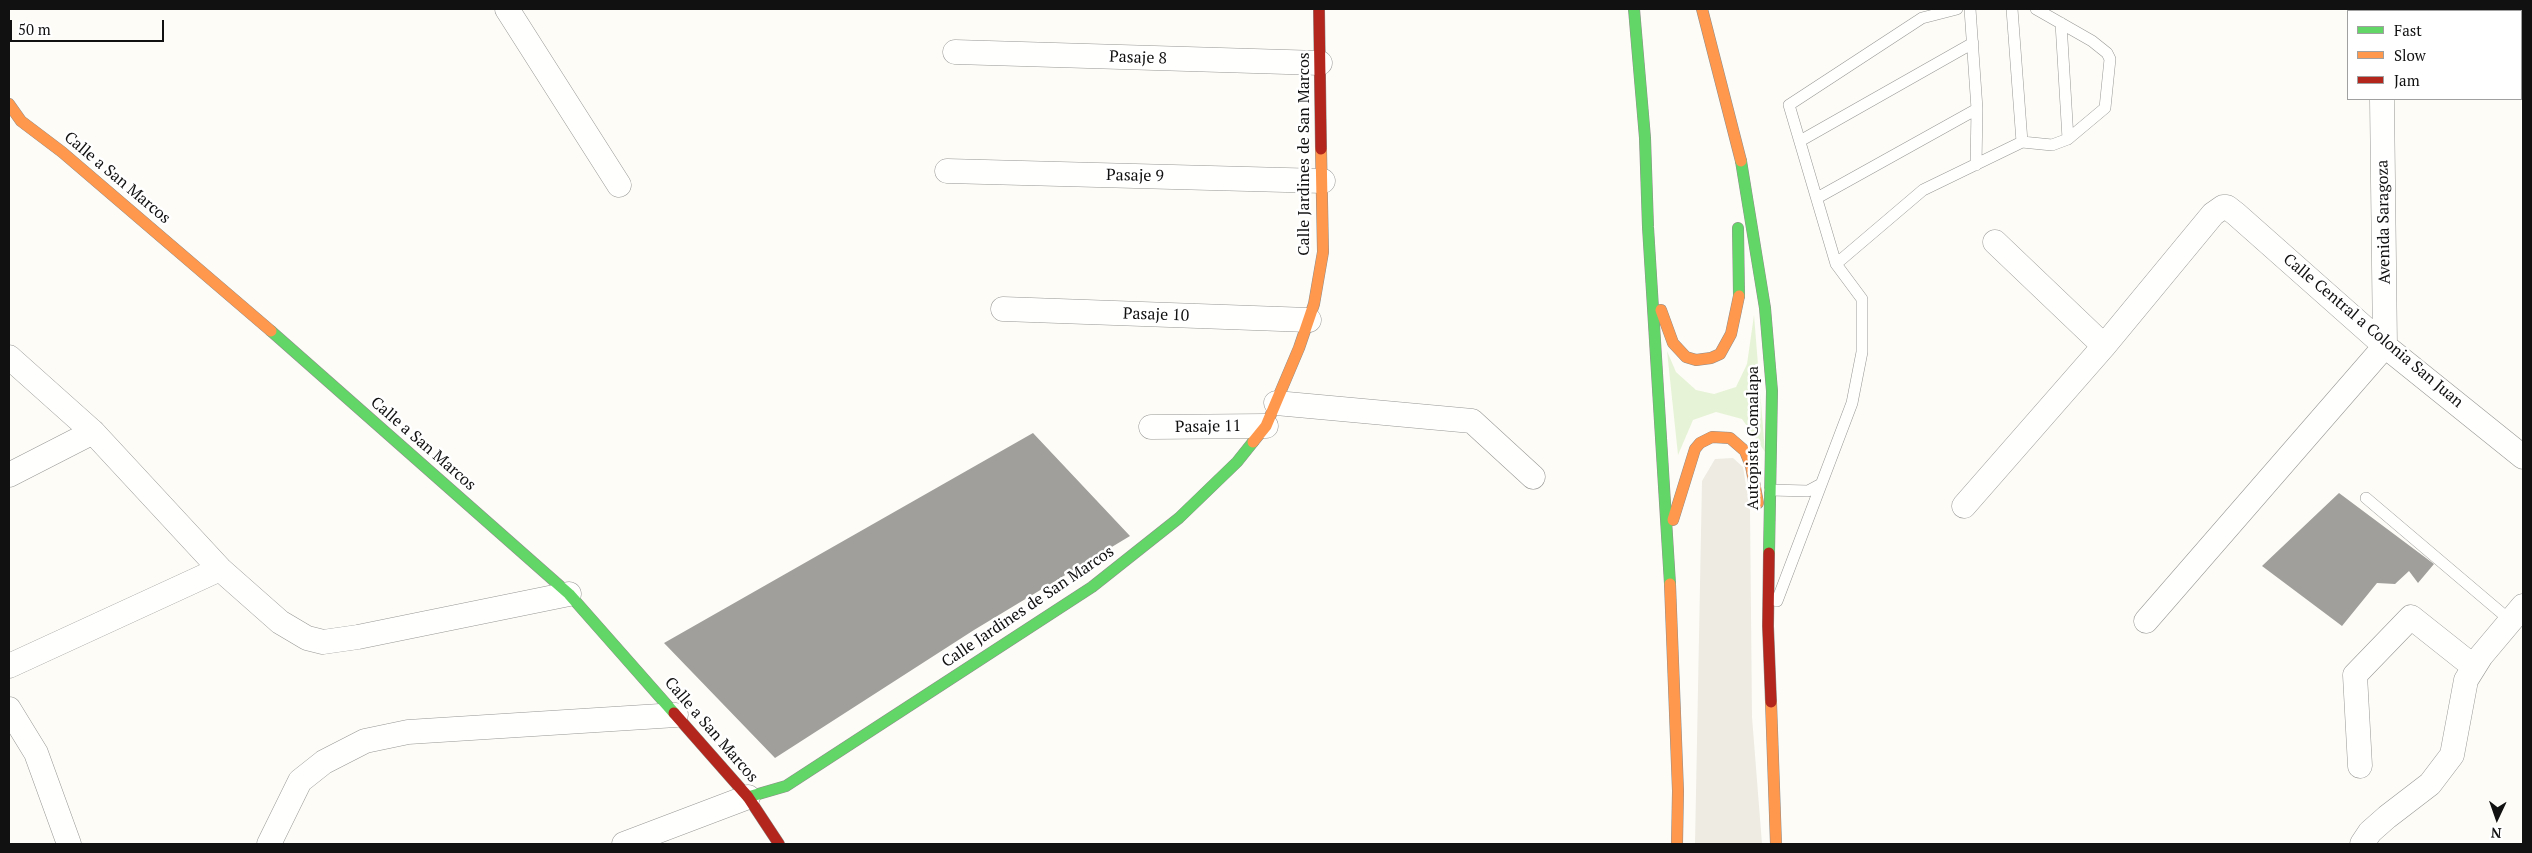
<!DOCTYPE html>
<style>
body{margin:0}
#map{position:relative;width:2532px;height:853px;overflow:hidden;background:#fdfcf7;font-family:"PT Serif",serif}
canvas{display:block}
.frame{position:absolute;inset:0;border:10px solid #111;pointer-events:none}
.legend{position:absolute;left:2347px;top:10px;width:175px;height:90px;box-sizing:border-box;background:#fff;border:1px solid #a0a0a0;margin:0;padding:6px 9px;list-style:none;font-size:15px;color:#111}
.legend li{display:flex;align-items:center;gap:10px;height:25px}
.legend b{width:25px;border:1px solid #a0a0a0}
.north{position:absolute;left:2472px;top:793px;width:50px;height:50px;-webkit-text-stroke:4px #fff;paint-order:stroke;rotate:183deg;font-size:14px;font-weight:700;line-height:20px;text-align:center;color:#111}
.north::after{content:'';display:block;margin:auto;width:18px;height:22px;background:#111;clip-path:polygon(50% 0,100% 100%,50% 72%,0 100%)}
.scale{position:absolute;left:10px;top:20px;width:154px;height:22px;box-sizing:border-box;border:2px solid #111;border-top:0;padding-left:6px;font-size:15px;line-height:18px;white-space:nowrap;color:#111;-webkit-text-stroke:4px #fff;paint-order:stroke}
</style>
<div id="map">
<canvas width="2532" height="853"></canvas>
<div class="frame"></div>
<ul class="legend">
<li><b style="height:6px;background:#63d668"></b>Fast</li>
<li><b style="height:6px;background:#ff974d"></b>Slow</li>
<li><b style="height:6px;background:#b3261e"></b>Jam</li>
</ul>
<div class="north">N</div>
<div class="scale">50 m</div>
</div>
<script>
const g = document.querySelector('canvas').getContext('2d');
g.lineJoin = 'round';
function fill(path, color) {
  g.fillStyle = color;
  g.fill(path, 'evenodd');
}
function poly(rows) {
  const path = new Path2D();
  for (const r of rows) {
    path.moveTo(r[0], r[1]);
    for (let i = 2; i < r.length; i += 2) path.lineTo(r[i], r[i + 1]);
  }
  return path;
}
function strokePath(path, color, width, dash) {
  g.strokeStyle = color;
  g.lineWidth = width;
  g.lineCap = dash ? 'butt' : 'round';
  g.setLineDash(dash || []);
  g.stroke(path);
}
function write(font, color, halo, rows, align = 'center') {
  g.font = font + ' "PT Serif",serif';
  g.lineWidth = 5;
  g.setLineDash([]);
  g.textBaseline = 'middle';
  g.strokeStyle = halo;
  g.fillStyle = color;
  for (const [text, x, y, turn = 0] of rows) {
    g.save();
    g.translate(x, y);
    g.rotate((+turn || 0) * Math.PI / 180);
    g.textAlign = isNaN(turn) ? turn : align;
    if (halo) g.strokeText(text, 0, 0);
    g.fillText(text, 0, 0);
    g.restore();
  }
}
const green = poly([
 [1754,315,1765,452,1742,419,1716,412,1693,420,1678,455,1667,351,1676,372,1696,390,1714,394,1736,387,1747,364]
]);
const plaza = poly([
 [1733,458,1743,467,1750,510,1752,717,1762,844,1695,844,1702,481,1715,459]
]);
const building = poly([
 [1033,433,1130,536,974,630,775,758,664,643],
 [2339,493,2434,564,2418,583,2409,571,2395,584,2377,583,2342,626,2262,566]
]);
const lane = poly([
 [1970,9,1977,109,1976,165],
 [2012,9,2022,142],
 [2061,23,2068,139],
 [1800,141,1973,43],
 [1817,198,1977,109],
 [1836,264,1923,190,2022,142,2052,145,2068,139,2105,108,2110,59,2107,53,2092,41,2036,9],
 [1770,490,1808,491,1821,484],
 [2366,498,2511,621],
 [1777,601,1852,403,1862,352,1862,299,1836,264,1789,105,1922,18,1957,9]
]);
const street = poly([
 [507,9,619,185],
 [2381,9,2381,11],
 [955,52,1320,63],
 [947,171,1323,181],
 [1995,242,2104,346],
 [1003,309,1309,320],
 [9,357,93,432,220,569,280,622,307,638,323,642,358,637,569,594],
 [1276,403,1472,421,1533,477],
 [1151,427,1266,426],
 [9,475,93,432],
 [1964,506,2104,346,2213,214,2223,207,2227,207,2236,214,2385,346,2523,457],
 [2146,621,2385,346,2382,99],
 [9,666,220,569],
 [9,709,36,753,69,844],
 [2360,766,2355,675,2411,617,2474,667],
 [269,844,300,781,324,762,365,741,408,732,676,715],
 [624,844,748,797],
 [2362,844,2370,832,2387,817,2430,784,2452,755,2466,680,2481,656,2523,606]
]);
const fast = poly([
 [1634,9,1645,138,1648,227,1670,584],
 [1741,161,1765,308,1772,391,1769,553],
 [1738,228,1739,296],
 [271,331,569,594,674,713],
 [748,797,786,786,1092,587,1179,518,1237,462,1253,442]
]);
const slow = poly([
 [1702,9,1741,161],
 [9,104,21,121,62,152,271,331],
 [1661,310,1673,343,1686,357,1696,360,1711,358,1720,354,1731,334,1739,296],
 [1253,442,1266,426,1299,348,1314,304,1323,252,1321,149],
 [1673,520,1695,449,1700,443,1712,437,1730,438,1745,451,1751,466,1758,503],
 [1670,584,1678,791,1677,844],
 [1771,702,1776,844]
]);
const jam = poly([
 [1319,9,1321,149],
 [1769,553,1768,626,1771,702],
 [674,713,748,797,779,844]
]);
const streetNames = [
 ["Pasaje 8",1138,58,2],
 ["Calle Jardines de San Marcos",1304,154,-90],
 ["Pasaje 9",1135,176,1],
 ["Calle a San Marcos",117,178,40],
 ["Avenida Saragoza",2384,222,-91],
 ["Pasaje 10",1156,315,2],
 ["Calle Central a Colonia San Juan",2373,331,40],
 ["Pasaje 11",1208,427,-1],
 ["Autopista Comalapa",1753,438,-90],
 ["Calle a San Marcos",423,444,41],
 ["Calle Jardines de San Marcos",1028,607,-34],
 ["Calle a San Marcos",711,730,49]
];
fill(green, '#e7f3d7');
fill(plaza, '#edebe2');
fill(building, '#a19f9c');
strokePath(lane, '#979795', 12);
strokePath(street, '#979795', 25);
strokePath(fast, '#8e8d8b', 12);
strokePath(slow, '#8e8d8b', 12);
strokePath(jam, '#8e8d8b', 12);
strokePath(lane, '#fffffe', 11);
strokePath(street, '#fffffe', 24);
strokePath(fast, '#63d668', 11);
strokePath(slow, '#ff974d', 11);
strokePath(jam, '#b3261e', 11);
write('16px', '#111', '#fff', streetNames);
</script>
